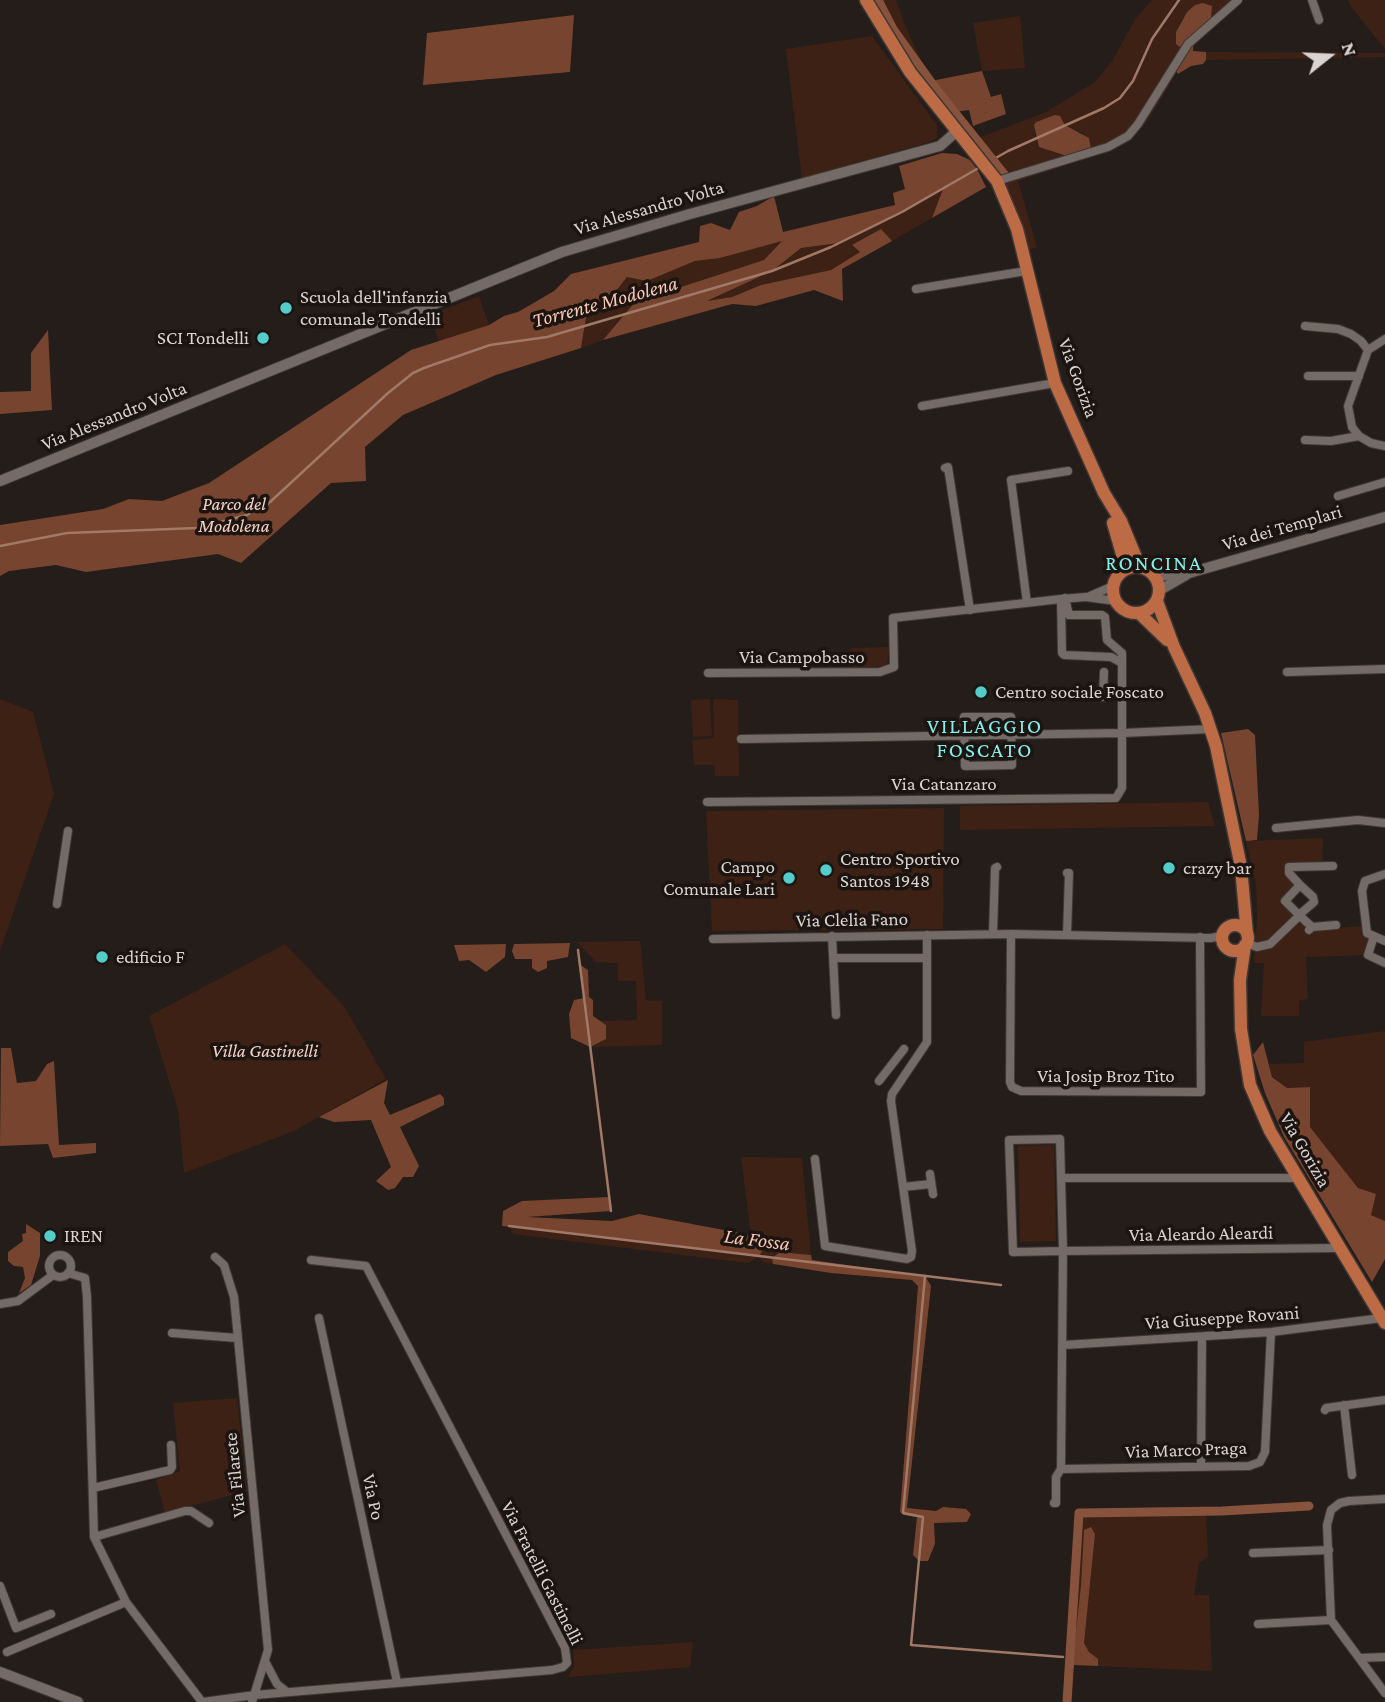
<!DOCTYPE html>
<style>
body{margin:0}
#map{position:relative;width:1385px;height:1702px;overflow:hidden;background:#251d19;font-family:"Crimson Pro",serif}
canvas{display:block}
.north{position:absolute;left:1294px;top:21px;width:70px;height:70px;-webkit-text-stroke:5px #1b1410;paint-order:stroke;rotate:72deg;font-size:19px;font-weight:700;line-height:28px;text-align:center;color:#d9d3d1}
.north::after{content:'';display:block;margin:auto;width:24px;height:32px;background:#d9d3d1;clip-path:polygon(50% 0,100% 100%,50% 72%,0 100%)}
</style>
<div id="map">
<canvas width="1385" height="1702"></canvas>
<div class="north">N</div>
</div>
<script>
const g = document.querySelector('canvas').getContext('2d');
g.lineJoin = 'round';
function fill(path, color) {
  g.fillStyle = color;
  g.fill(path, 'evenodd');
}
function poly(rows) {
  const path = new Path2D();
  for (const r of rows) {
    if (r.length === 3) {
      path.moveTo(r[0] + r[2], r[1]);
      path.arc(r[0], r[1], r[2], 0, 2 * Math.PI);
      continue;
    }
    path.moveTo(r[0], r[1]);
    for (let i = 2; i < r.length; i += 2) path.lineTo(r[i], r[i + 1]);
  }
  return path;
}
function strokePath(path, color, width, dash) {
  g.strokeStyle = color;
  g.lineWidth = width;
  g.lineCap = dash ? 'butt' : 'round';
  g.setLineDash(dash || []);
  g.stroke(path);
}
function write(font, color, halo, rows, align = 'center') {
  g.font = font + ' "Crimson Pro",serif';
  g.lineWidth = 7;
  g.setLineDash([]);
  g.textBaseline = 'middle';
  g.strokeStyle = halo;
  g.fillStyle = color;
  for (const [text, x, y, turn = 0] of rows) {
    g.save();
    g.translate(x, y);
    g.rotate((+turn || 0) * Math.PI / 180);
    g.textAlign = isNaN(turn) ? turn : align;
    if (halo) g.strokeText(text, 0, 0);
    g.fillText(text, 0, 0);
    g.restore();
  }
}
const green = poly([
 [874,0,896,0,907,30,931,81,976,137,984,136,1046,112,1095,82,1112,61,1136,18,1152,0,1238,0,1208,27,1183,17,1176,32,1184,46,1177,72,1148,120,1134,137,1115,149,1018,181,1037,247,1027,251,1001,180,995,168,973,141],
 [1040,120,1063,120,1065,125,1083,133,1073,158,1039,147,1034,131],
 [1348,0,1385,0,1385,49,1352,8],
 [1020,16,1025,68,982,71,973,23],
 [872,36,937,125,937,138,929,142,802,178,786,49],
 [1206,52,1385,53,1385,57,1206,60],
 [943,189,932,218,892,241,881,229,853,246,860,252,831,270,761,285,732,297,704,303,772,271,801,248,839,243,902,212],
 [783,240,764,260,635,302,603,340,581,348,588,305,610,299,627,277,647,281,695,261,720,258],
 [479,296,489,325,439,343,430,315],
 [889,647,887,666,851,668,850,648],
 [0,699,33,712,54,794,0,951],
 [710,699,712,736,693,737,691,700],
 [713,699,738,700,739,776,715,776,714,765,694,765,692,740,714,738],
 [1208,802,1215,826,960,830,960,806],
 [944,808,943,929,712,931,706,811],
 [1323,838,1322,867,1289,867,1300,885,1286,901,1310,930,1362,926,1367,933,1374,936,1368,955,1306,957,1308,999,1299,1001,1299,1016,1261,1016,1264,963,1254,963,1257,918,1256,884,1246,841],
 [640,941,646,1000,662,1001,662,1045,590,1047,606,1039,606,1025,600,1021,637,1020,636,981,618,981,618,963,596,962,577,942],
 [285,944,344,1006,386,1079,294,1131,184,1173,178,1110,149,1016],
 [1385,1031,1385,1221,1371,1215,1358,1188,1310,1127,1310,1087,1287,1088,1272,1076,1269,1064,1304,1063,1304,1042],
 [1054,1145,1056,1241,1020,1242,1018,1146],
 [741,1157,802,1158,811,1255,780,1252,773,1257,773,1264,763,1262,759,1256,749,1263,731,1261,513,1234,509,1226,760,1237,751,1235],
 [237,1398,247,1491,165,1513,156,1480,180,1471,173,1403],
 [1206,1511,1208,1557,1199,1563,1194,1595,1209,1595,1212,1671,1098,1666,1097,1659,1089,1652,1084,1643,1094,1534,1084,1530,1081,1585,1075,1639,1072,1643,1079,1513],
 [693,1642,690,1667,568,1677,574,1666,573,1650]
]);
const forest = poly([
 [1203,3,1212,6,1211,18,1194,39,1193,51,1206,52,1206,60,1203,64,1191,66,1178,74,1176,70,1184,46,1180,47,1176,44,1176,32,1187,12,1195,5],
 [574,15,570,72,423,85,427,33],
 [982,71,991,97,1001,94,1006,114,973,126,969,110,955,112,931,81],
 [1055,115,1060,116,1065,125,1089,138,1091,149,1073,158,1039,147,1034,125,1036,122],
 [942,153,957,154,970,160,977,169,986,187,932,218,943,189,902,212,839,243,801,248,772,271,707,301,732,297,761,285,831,270,860,252,852,245,881,229,892,241,842,269,843,301,814,290,756,306,732,304,603,340,635,302,764,260,782,241,720,258,695,261,647,281,627,277,610,299,588,305,581,348,496,375,403,415,365,447,366,481,331,483,241,563,218,554,86,572,56,565,9,571,0,576,0,525,103,509,129,499,162,501,209,483,411,350,489,325,504,316,518,312,554,291,571,274,699,242,700,226,711,223,730,230,739,212,757,206,774,196,783,232,895,205,893,193,905,189,899,166],
 [48,330,52,410,0,414,0,392,31,391,31,353],
 [1248,729,1255,735,1259,815,1257,840,1246,841,1221,733],
 [570,943,568,957,547,961,547,968,538,972,532,968,532,959,515,959,512,951,514,944],
 [506,944,505,957,486,972,469,960,459,961,454,945],
 [579,964,588,970,589,997,593,1000,593,1016,606,1025,606,1039,590,1047,571,1038,569,1014,574,1000,584,998],
 [1263,1042,1272,1077,1287,1088,1310,1087,1310,1127,1358,1188,1376,1194,1371,1215,1385,1221,1385,1259,1372,1282,1284,1137,1265,1093,1253,1055],
 [1,1048,11,1048,17,1083,36,1081,47,1064,54,1061,59,1145,96,1143,96,1153,53,1158,48,1144,0,1146],
 [388,1080,384,1103,390,1115,440,1094,444,1098,444,1105,400,1127,419,1166,413,1177,403,1177,395,1188,388,1190,376,1181,391,1167,371,1120,334,1122,319,1117],
 [609,1197,611,1211,527,1217,612,1221,639,1214,761,1237,763,1250,759,1256,502,1226,503,1211,522,1201],
 [26,1224,40,1233,40,1256,31,1285,19,1293,25,1278,23,1267,14,1266,8,1261,8,1252,23,1241,22,1234,26,1233],
 [780,1252,811,1255,812,1260,925,1276,931,1286,907,1508,936,1511,943,1507,966,1509,971,1514,967,1522,934,1523,935,1544,928,1561,919,1561,913,1555,917,1517,904,1515,900,1512,918,1286,912,1280,831,1273,773,1264,772,1258],
 [1091,1527,1095,1534,1084,1643,1089,1652,1098,1659,1098,1666,1074,1665,1072,1674,1066,1668,1067,1647,1075,1639,1081,1585,1084,1530]
]);
const stream = poly([
 [987,163,1008,151,1104,108,1120,98,1133,81,1152,39,1179,0],
 [0,546,67,533,197,528,247,515,269,503,388,393,413,373,424,368,490,345,547,337,772,271,831,247,902,212,982,166],
 [578,950,611,1211],
 [509,1226,1001,1285],
 [925,1276,903,1513,923,1517,911,1645,1063,1657]
]);
const canal = poly([
 [878,0,893,29,936,89,1004,174],
 [1067,1702,1079,1513,1222,1511,1309,1506]
]);
const minor = poly([
 [1312,0,1319,20],
 [997,181,1108,147,1128,136,1138,124,1188,44,1238,0],
 [916,289,1026,271],
 [1305,326,1338,329,1351,334,1361,341,1368,350],
 [1385,339,1368,350,1348,406,1352,427,1359,436,1371,443,1385,446],
 [1308,376,1359,376],
 [922,406,1055,383],
 [1305,440,1331,441,1359,436],
 [945,468,948,467,970,610],
 [1338,496,1385,482],
 [1090,596,1113,586],
 [1061,599,1062,653,1064,655,1111,657,1122,663],
 [1027,603,1011,480,1068,471],
 [1287,672,1385,669],
 [708,673,880,672,894,667,893,618,1061,599,1086,597,1116,601],
 [1103,697,1104,672],
 [964,717,1011,717,1012,765,965,766,964,717],
 [741,739,1123,733,1211,729],
 [707,802,1116,798,1122,788,1122,653,1107,640,1105,617,1102,615,1069,615,1065,598],
 [1276,828,1358,820,1385,823],
 [1067,873,1069,873,1067,935],
 [1385,874,1365,881,1362,891,1367,933,1385,941],
 [1300,885,1289,873,1289,867,1333,866],
 [57,904,68,831],
 [1312,927,1336,925],
 [993,934,995,868,997,867],
 [1011,934,1010,1082,1012,1087,1021,1091,1201,1092,1200,937],
 [832,936,836,1015],
 [1374,936,1368,955,1385,963],
 [713,939,1011,934,1211,938,1222,936],
 [1246,943,1257,947,1270,944,1297,918,1299,915,1314,902,1313,897,1300,885,1285,901,1299,915,1312,927,1309,930],
 [833,958,927,958],
 [879,1081,904,1049],
 [815,1159,825,1246,907,1259,911,1257,912,1251,891,1101,892,1094,927,1042,927,935],
 [930,1174,933,1194],
 [1062,1178,1298,1178],
 [903,1187,931,1184],
 [60,1266,11],
 [215,1257,224,1265,234,1297,268,1650,252,1702],
 [68,1273,85,1278,87,1297,94,1537,126,1602,202,1702],
 [0,1304,18,1301,53,1275],
 [319,1318,397,1682],
 [172,1333,237,1338],
 [1064,1345,1271,1332,1382,1318],
 [1344,1405,1352,1475],
 [1325,1410,1326,1408,1385,1400],
 [1201,1466,1202,1337],
 [1061,1469,1063,1251,1013,1252,1009,1140,1060,1139,1063,1251,1340,1248],
 [93,1488,170,1470,172,1467,171,1445],
 [1385,1499,1349,1501,1340,1503,1331,1510,1327,1525,1331,1620,1385,1693],
 [1054,1503,1056,1503,1056,1477,1061,1469,1249,1466,1260,1462,1265,1452,1271,1332],
 [94,1537,185,1511,191,1511,209,1523],
 [1253,1553,1329,1550],
 [0,1586,16,1628,51,1614],
 [1258,1624,1331,1620],
 [7,1652,126,1602],
 [1360,1658,1385,1657],
 [266,1663,277,1684,287,1692],
 [203,1702,255,1695,552,1670,563,1667,567,1663,565,1648,366,1266,311,1260]
]);
const tertiary = poly([
 [0,481,562,252,690,214,940,146,957,131],
 [1156,576,1189,573,1385,517],
 [1160,590,1186,575],
 [0,1672,78,1702]
]);
const primary = poly([
 [866,0,910,72,997,181,1017,229,1055,383,1104,493,1121,521,1140,567],
 [1113,523,1122,554,1123,571],
 [1136,590,23],
 [1157,601,1174,647,1205,713,1216,746,1241,867,1247,934],
 [1139,613,1167,640],
 [1235,938,13],
 [1245,945,1240,980,1241,1029,1250,1085,1270,1131,1385,1323]
]);
const markers = [
 [286,308,7,"#53cdca"],
 [263,338,7,"#53cdca"],
 [981,692,7,"#53cdca"],
 [1169,868,7,"#53cdca"],
 [826,870,7,"#53cdca"],
 [789,878,7,"#53cdca"],
 [102,957,7,"#53cdca"],
 [50,1236,7,"#53cdca"]
];
const streetNames = [
 ["Via Alessandro Volta",649,208,-16],
 ["Via Gorizia",1078,378,70],
 ["Via Alessandro Volta",114,416,-22],
 ["Via dei Templari",1282,528,-16],
 ["Via Campobasso",802,657],
 ["Via Catanzaro",944,784],
 ["Via Clelia Fano",852,920,-1],
 ["Via Josip Broz Tito",1106,1076],
 ["Via Gorizia",1305,1150,60],
 ["Via Aleardo Aleardi",1201,1234,-1],
 ["Via Giuseppe Rovani",1222,1318,-4],
 ["Via Marco Praga",1186,1450,-2],
 ["Via Filarete",235,1475,-96],
 ["Via Po",373,1497,78],
 ["Via Fratelli Gastinelli",542,1573,63]
];
const poiNames = [
 ["Scuola dell'infanzia",300,297],
 ["comunale Tondelli",300,319],
 ["SCI Tondelli",249,338,"right"],
 ["Centro sociale Foscato",995,692],
 ["Centro Sportivo",840,859],
 ["Santos 1948",840,881],
 ["Campo",775,867,"right"],
 ["Comunale Lari",775,889,"right"],
 ["crazy bar",1183,868],
 ["edificio F",116,957],
 ["IREN",64,1236]
];
const parkNames = [
 ["Parco del",234,504],
 ["Modolena",234,526],
 ["Villa Gastinelli",265,1051]
];
const waterNames = [
 ["Torrente Modolena",605,302,-15],
 ["La Fossa",757,1240,7]
];
const neighbourhoodNames = [
 ["RONCINA",1154,564],
 ["VILLAGGIO",985,727],
 ["FOSCATO",985,751]
];
fill(green, '#3d2115');
fill(forest, '#76442f');
strokePath(stream, '#a07969', 2.5);
strokePath(canal, '#87533d', 9);
strokePath(minor, '#3f3836', 10);
strokePath(tertiary, '#3f3836', 12);
strokePath(primary, '#3f3836', 15);
strokePath(minor, '#746a66', 8);
strokePath(tertiary, '#746a66', 10);
strokePath(primary, '#bd6b44', 12);
for (const [x, y, r, color] of markers) {
  const dot = new Path2D();
  dot.arc(x, y, r, 0, 2 * Math.PI);
  g.fillStyle = color;
  g.fill(dot);
  strokePath(dot, '#1b1410', 2.5);
}
write('19px', '#d9d3d1', '#1b1410', streetNames);
write('19px', '#d9d3d1', '#1b1410', poiNames, 'left');
write('italic 19px', '#f6d3c6', '#1b1410', parkNames);
write('italic 21px', '#fbc8b4', '#1b1410', waterNames);
g.letterSpacing = '2px';
write('21px', '#84f0ed', '#1b1410', neighbourhoodNames);
g.letterSpacing = '0px';
</script>
